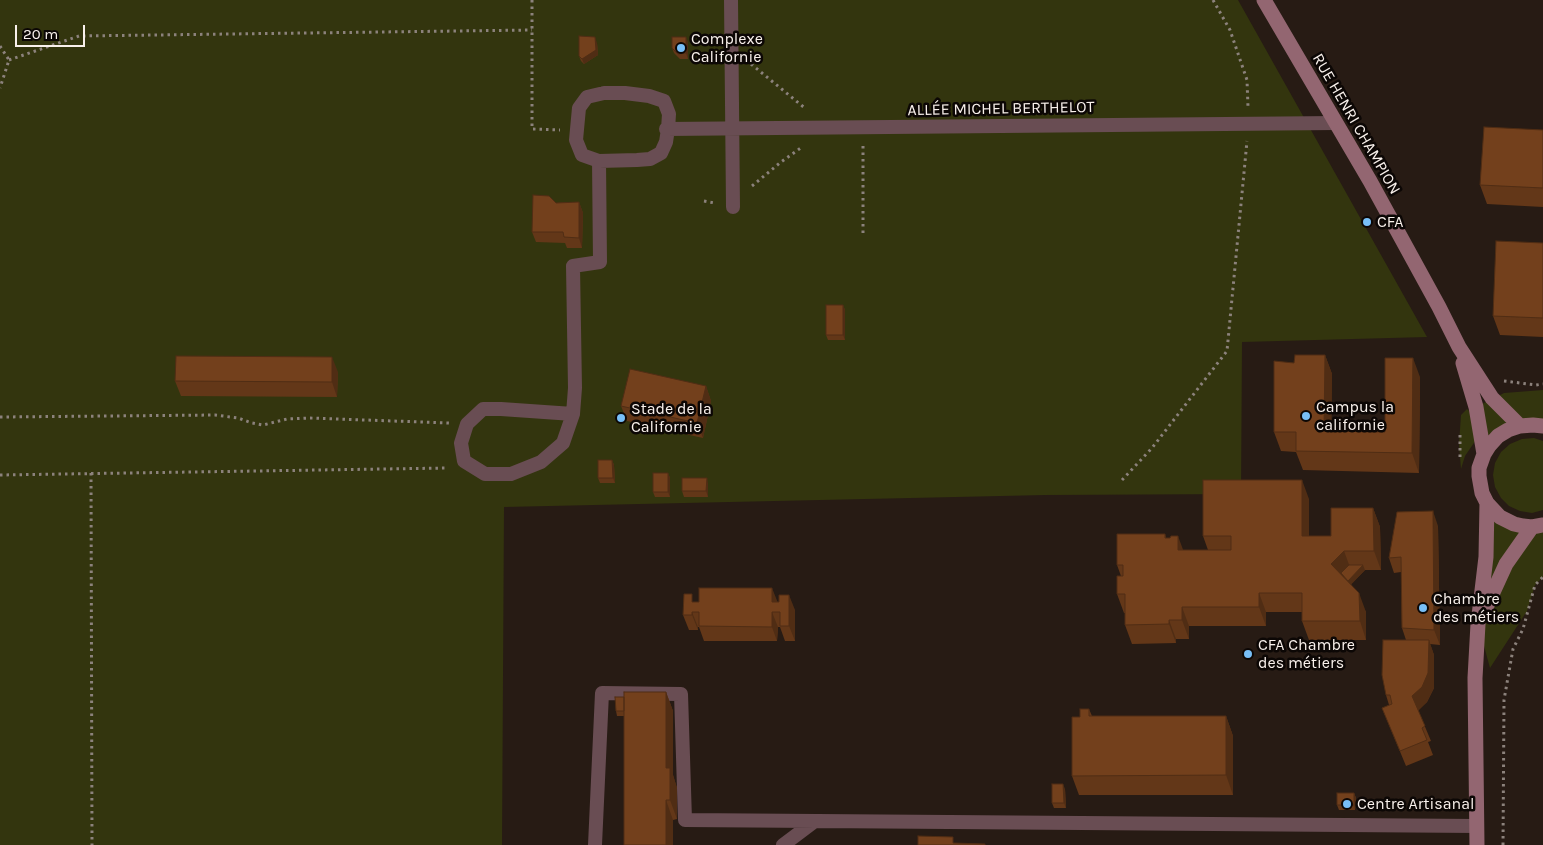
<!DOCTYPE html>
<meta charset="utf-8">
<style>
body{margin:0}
#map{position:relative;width:1543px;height:845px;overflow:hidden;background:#271b14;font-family:Karla,sans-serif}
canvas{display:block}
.scale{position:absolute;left:15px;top:25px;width:70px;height:22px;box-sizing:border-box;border:2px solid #f9f1ec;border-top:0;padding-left:6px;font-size:15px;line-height:18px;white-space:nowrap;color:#f9f1ec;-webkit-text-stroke:4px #0c0705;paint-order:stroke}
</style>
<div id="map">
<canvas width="1543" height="845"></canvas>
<div class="scale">20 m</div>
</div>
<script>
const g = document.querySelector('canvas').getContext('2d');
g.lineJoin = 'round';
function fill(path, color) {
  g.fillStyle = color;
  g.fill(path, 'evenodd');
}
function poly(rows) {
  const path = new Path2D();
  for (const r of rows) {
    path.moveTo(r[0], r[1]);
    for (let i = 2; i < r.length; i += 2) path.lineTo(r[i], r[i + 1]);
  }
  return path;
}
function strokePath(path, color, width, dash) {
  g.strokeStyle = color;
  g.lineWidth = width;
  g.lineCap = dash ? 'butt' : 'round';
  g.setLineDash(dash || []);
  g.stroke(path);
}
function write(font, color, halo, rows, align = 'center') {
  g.font = font + ' Karla,sans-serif';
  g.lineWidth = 5;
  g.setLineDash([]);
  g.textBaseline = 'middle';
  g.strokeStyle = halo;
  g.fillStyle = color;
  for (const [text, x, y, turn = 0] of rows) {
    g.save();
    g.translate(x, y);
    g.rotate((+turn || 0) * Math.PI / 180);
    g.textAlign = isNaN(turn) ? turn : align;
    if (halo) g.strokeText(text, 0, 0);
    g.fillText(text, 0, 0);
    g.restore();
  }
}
const green = poly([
 [0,0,1238,0,1427,337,1242,342,1241,494,1046,495,504,507,502,845,0,845],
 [1543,390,1543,426,1493,440,1480,434,1465,456,1461,469,1459,444,1461,415,1467,409,1478,419,1476,407,1504,393],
 [1534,438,1543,441,1543,510,1532,513,1520,511,1509,506,1501,498,1495,487,1493,475,1495,463,1501,452,1510,444,1522,439],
 [1493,510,1543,525,1543,577,1535,585,1527,611,1490,668,1478,624]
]);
const path = poly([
 [532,0,532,129,560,130],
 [1213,0,1230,30,1247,80,1248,107],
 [0,46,9,60,0,88],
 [9,60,79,36,532,30],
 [751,64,806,109],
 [752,186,781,162,802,147],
 [704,201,715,203],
 [863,233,863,146],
 [1504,381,1536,385,1543,384],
 [0,417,215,415,238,418,252,423,263,425,287,419,309,418,449,423],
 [1460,435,1460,459],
 [91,473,92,845],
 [0,475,447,468],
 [1122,480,1152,448,1227,351,1247,141],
 [1503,845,1504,700,1513,649,1523,629,1535,585,1543,577]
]);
const lane = poly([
 [731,0,733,207],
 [604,93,625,93,649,96,664,101,669,114,668,129,666,142,661,153,650,159,637,160,599,161,582,155,576,140,579,108,587,97,604,93],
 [666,129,1336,123],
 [573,414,501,409,483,409,467,424,461,443,464,461,485,474,511,474,541,462,563,443,573,414,575,388,573,266,600,262,599,161],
 [595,845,602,693,681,694,685,820,1477,826],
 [783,845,815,821]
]);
const secondary = poly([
 [1264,0,1370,181,1439,307,1459,347,1492,398,1520,426],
 [1463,363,1476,407,1484,454],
 [1543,426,1533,425,1520,426,1508,430,1498,436,1489,446,1484,454,1479,468,1479,476,1482,493,1487,503,1500,517,1514,524,1523,526,1532,527,1543,525],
 [1484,612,1506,564,1532,527],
 [1477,845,1475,678,1478,624,1486,557,1487,503]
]);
const wall = poly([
 [688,42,688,59,680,59,674,53,672,48],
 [597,43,598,55,584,64,581,61,579,56],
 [1543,130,1543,207,1487,204,1480,185],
 [579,202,583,213,582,248,567,248,565,243,536,242,532,232,556,203],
 [1543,243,1543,337,1500,335,1493,316],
 [843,305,845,310,845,340,828,340,826,335],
 [1325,355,1332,374,1331,431,1385,432,1420,377,1419,473,1303,470,1296,452,1281,451,1274,432,1294,363],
 [338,372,337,397,181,396,175,381],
 [706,386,711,401,703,438,627,421,621,406],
 [612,460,614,465,615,483,600,483,598,478],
 [668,473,670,478,670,497,655,497,653,492],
 [708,483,708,497,684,497,682,491],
 [1309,499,1309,536,1331,536,1373,508,1380,527,1381,570,1365,570,1351,584,1366,612,1366,640,1309,640,1302,621,1302,612,1266,612,1266,626,1189,626,1189,639,1176,639,1176,643,1132,644,1125,625,1125,613,1124,613,1117,594,1121,576,1117,565,1165,534,1166,538,1183,550,1208,550,1203,536],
 [1438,526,1440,645,1430,644,1434,655,1434,688,1427,702,1418,710,1431,741,1428,742,1433,755,1406,766,1382,708,1389,705,1386,695,1406,640,1402,628,1401,572,1394,573,1389,558],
 [695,602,777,602,795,610,795,641,785,641,780,627,778,627,777,641,704,641,699,627,698,627,698,630,689,630,683,615],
 [666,692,673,711,673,775,677,788,677,819,673,820,673,845,624,716,617,716,616,711,624,697],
 [1089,709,1092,716,1226,716,1233,736,1233,795,1079,795,1072,776,1080,717],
 [1065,789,1066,808,1054,808,1052,803],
 [1354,793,1356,798,1355,810,1339,810,1337,805]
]);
const shadedWall = poly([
 [595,37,597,43,598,55,584,64,582,59],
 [686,37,688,42,688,59,686,53],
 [579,202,583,213,582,248,579,238],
 [843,305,845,310,845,340,843,335],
 [1325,355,1332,374,1331,450,1324,431],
 [332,357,338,372,337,397,332,382],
 [1413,358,1420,377,1419,473,1412,453],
 [706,386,711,401,703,438,697,423],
 [612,460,614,465,615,483,613,478],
 [668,473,670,478,670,497,668,492],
 [707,478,708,483,708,497,706,491],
 [1302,480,1309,499,1309,555,1302,536],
 [1373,508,1380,527,1381,570,1374,551],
 [1433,511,1438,526,1440,645,1434,630],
 [1178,536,1185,555,1178,550],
 [1344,551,1351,570,1340,581,1331,564],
 [1363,565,1365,570,1346,590,1344,585],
 [772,588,778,603,772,602],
 [1259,593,1266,612,1266,626,1259,607],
 [1359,593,1366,612,1366,640,1360,621],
 [789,595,795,610,795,641,789,626],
 [1182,607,1189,626,1189,639,1182,620],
 [692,612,698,627,698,630,692,615],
 [772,612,778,627,777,641,772,627],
 [1169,620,1176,639,1176,643,1169,624],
 [1429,640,1434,655,1434,688,1427,702,1418,711,1412,696],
 [666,692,673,711,673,775,677,788,677,819,670,800,666,768],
 [1226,716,1233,736,1233,795,1226,775],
 [1063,784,1065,789,1066,808,1064,803],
 [1354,793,1356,798,1355,810,1354,805],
 [666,800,673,820,673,845,666,845]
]);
const building = poly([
 [579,36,595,37,596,50,582,59,579,56,579,36],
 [672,37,686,37,686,53,678,54,672,48,672,37],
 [1484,127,1543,130,1543,188,1480,185,1484,127],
 [533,195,549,196,556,203,579,202,579,238,564,237,563,232,532,232,533,195],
 [1496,241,1543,243,1543,318,1493,316,1496,241],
 [826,305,843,305,843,335,826,335,826,305],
 [1295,355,1325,355,1324,431,1385,432,1385,358,1413,358,1412,453,1296,451,1296,432,1274,432,1274,361,1294,363,1295,355],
 [176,356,332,357,332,382,175,381,176,356],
 [630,369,706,386,697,423,621,406,630,369],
 [598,460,612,460,613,478,598,478,598,460],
 [653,473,668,473,668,492,653,492,653,473],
 [682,478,707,478,706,491,682,491,682,478],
 [1203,480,1302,480,1302,536,1331,536,1331,508,1373,508,1374,551,1344,551,1331,564,1359,593,1360,621,1302,621,1302,593,1259,593,1259,607,1182,607,1182,620,1169,620,1169,624,1125,625,1125,594,1117,594,1117,576,1123,576,1123,565,1117,565,1117,534,1165,534,1165,538,1170,538,1171,536,1178,536,1178,550,1231,550,1231,536,1203,536,1203,480],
 [1433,511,1434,630,1402,628,1401,557,1389,558,1397,512,1433,511],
 [1349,565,1363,565,1348,581,1341,573,1349,565],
 [699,588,772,588,772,602,779,602,779,595,789,595,789,626,780,626,780,612,772,612,772,627,699,626,699,612,692,612,692,615,683,615,684,594,692,594,692,602,699,602,699,588],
 [1383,640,1429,640,1428,673,1422,687,1412,696,1425,726,1422,728,1427,740,1400,751,1382,708,1392,704,1390,695,1386,695,1382,675,1383,640],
 [624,692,666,692,666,768,670,768,670,800,666,800,666,845,624,845,624,692],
 [615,697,624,697,624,711,616,711,615,697],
 [1080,709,1089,709,1089,716,1226,716,1226,775,1072,776,1072,717,1080,717,1080,709],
 [1052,784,1063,784,1064,803,1052,803,1052,784],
 [1337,793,1354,793,1354,805,1337,805,1337,793],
 [918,836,953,837,953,843,985,844,985,845,918,845,918,836]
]);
const markers = [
 [681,48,5,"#78bff7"],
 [1367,222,5,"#78bff7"],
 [1306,416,5,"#78bff7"],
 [621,418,5,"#78bff7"],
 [1423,608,5,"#78bff7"],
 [1248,654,5,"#78bff7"],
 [1347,804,5,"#78bff7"]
];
const poiNames = [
 ["Complexe",691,39],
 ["Californie",691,57],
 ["CFA",1377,222],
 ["Campus la",1316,407],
 ["californie",1316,425],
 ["Stade de la",631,409],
 ["Californie",631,427],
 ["Chambre",1433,599],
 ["des métiers",1433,617],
 ["CFA Chambre",1258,645],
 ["des métiers",1258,663],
 ["Centre Artisanal",1357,804]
];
const streetNames = [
 ["ALLÉE MICHEL BERTHELOT",1001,109,-1],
 ["RUE HENRI CHAMPION",1356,124,60]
];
fill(green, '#33350e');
strokePath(path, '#8c827c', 3, [2.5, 4]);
strokePath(lane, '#694d53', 14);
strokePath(secondary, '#936671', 15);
fill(wall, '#633718');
fill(shadedWall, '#502d14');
fill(building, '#73401c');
strokePath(building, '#502d14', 1);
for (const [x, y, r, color] of markers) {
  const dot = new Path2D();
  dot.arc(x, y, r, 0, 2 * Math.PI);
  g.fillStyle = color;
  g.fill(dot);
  strokePath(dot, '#0c0705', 2);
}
write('16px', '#f9f1ec', '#0c0705', poiNames, 'left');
write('16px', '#f9f1ec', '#0c0705', streetNames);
</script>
